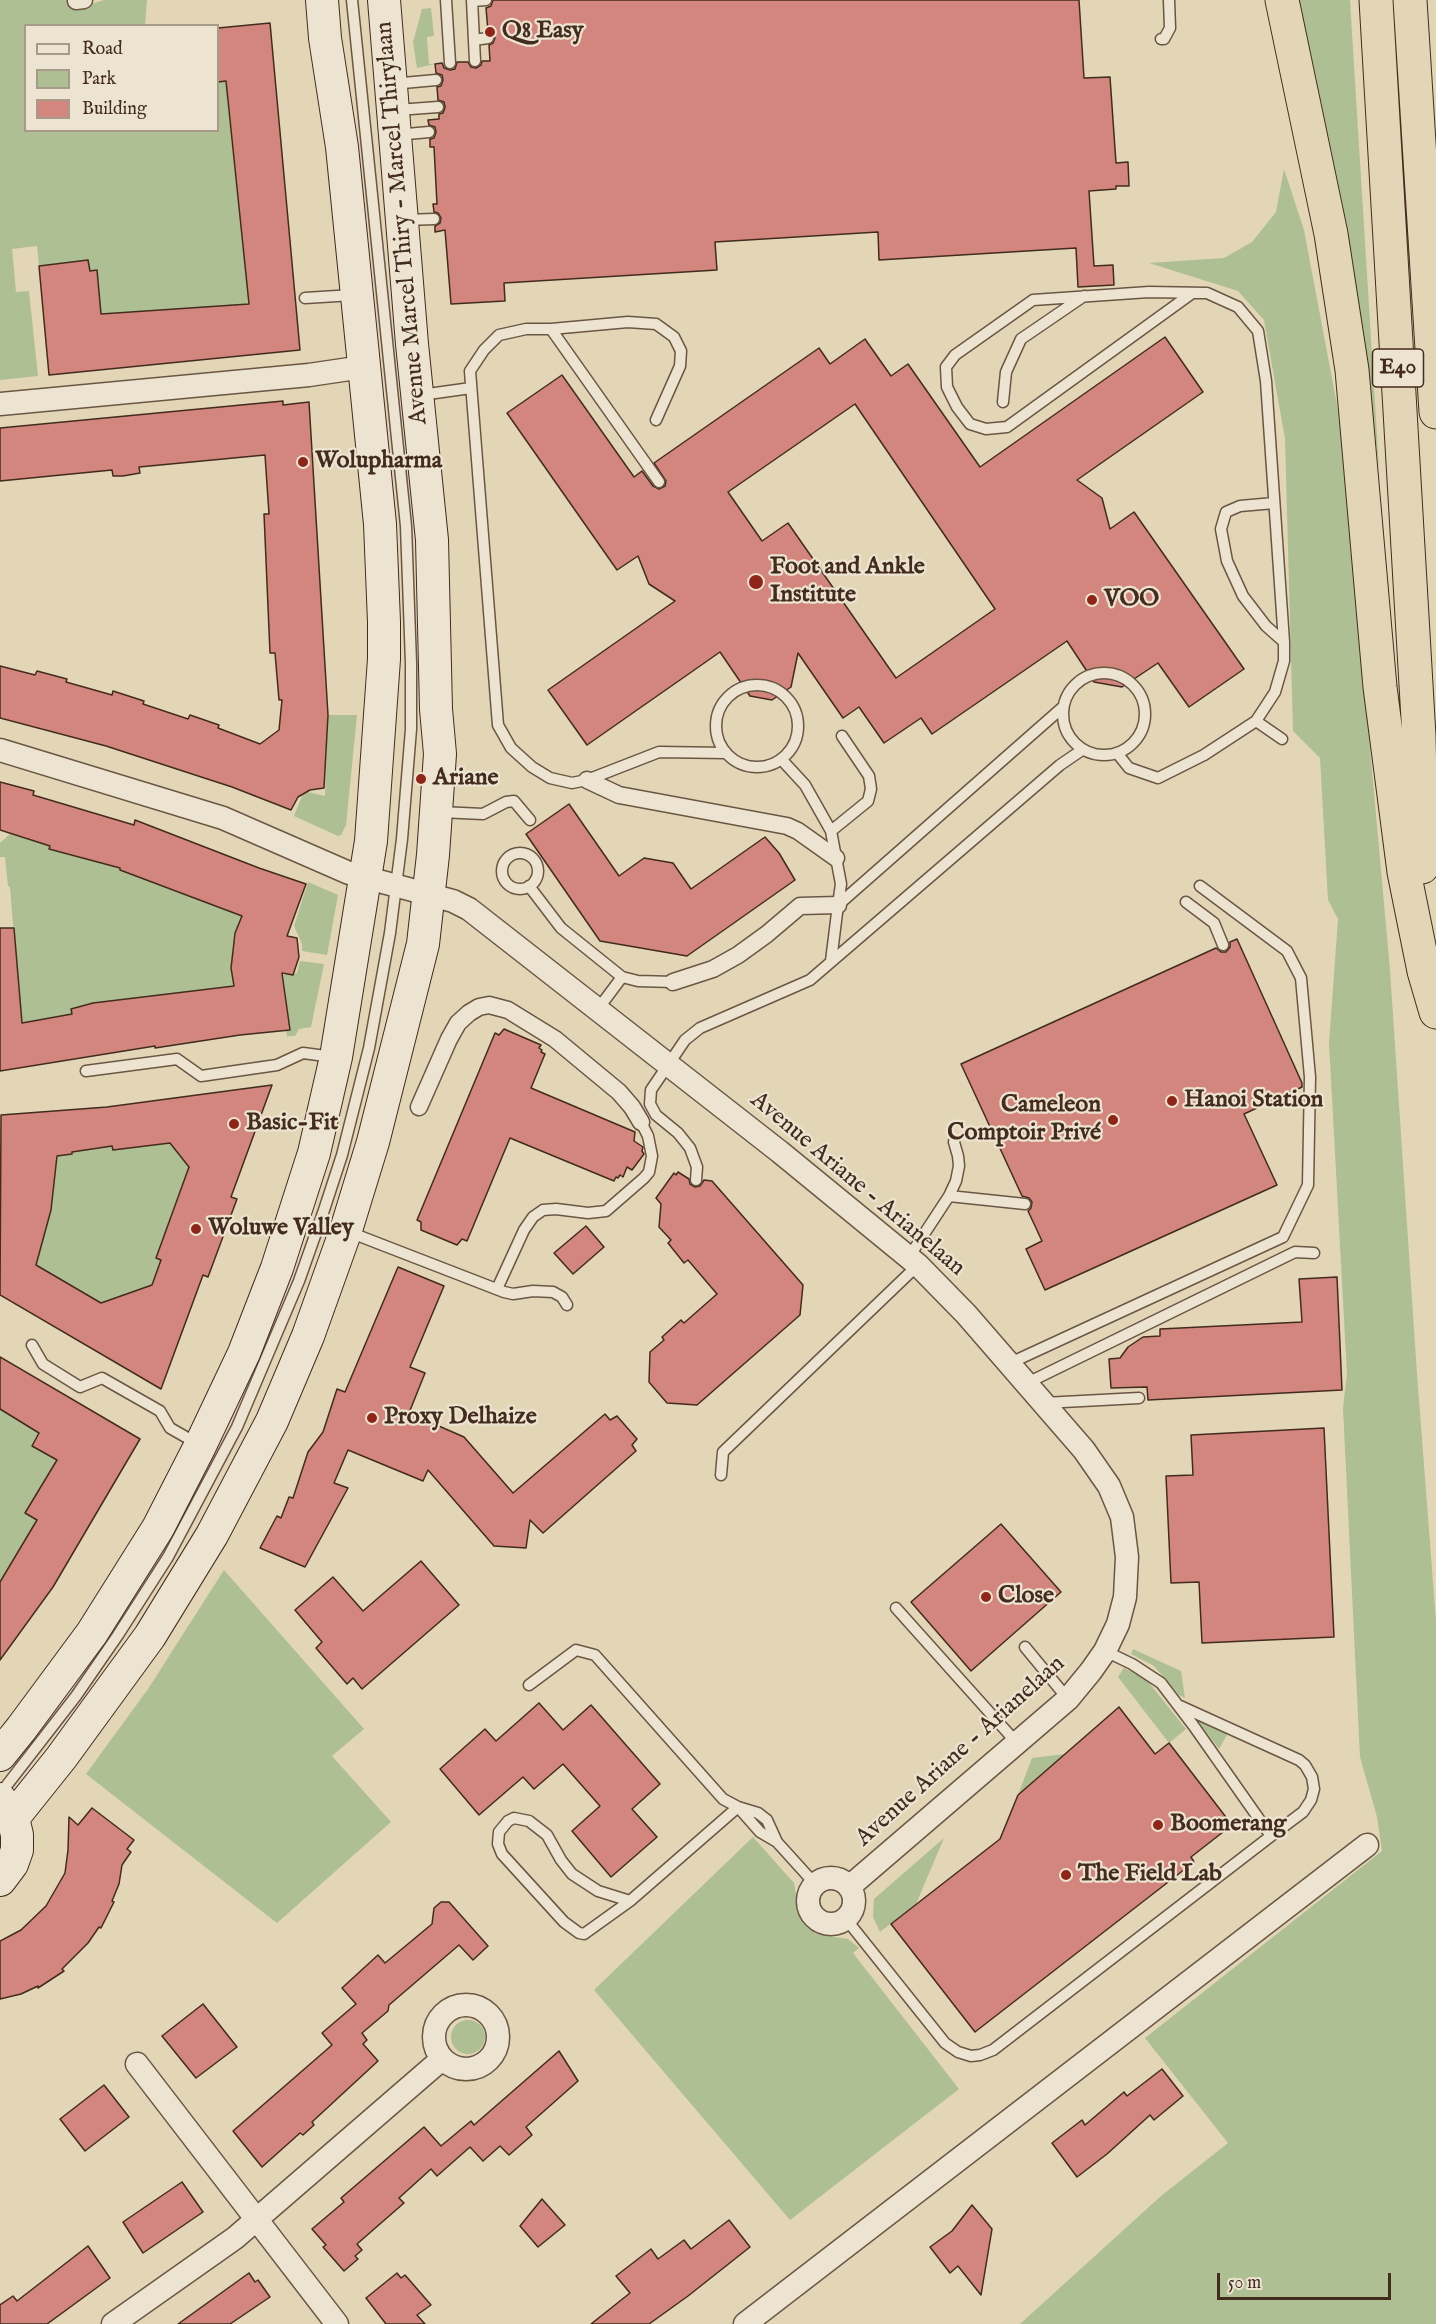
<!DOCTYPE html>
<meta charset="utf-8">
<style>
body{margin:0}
#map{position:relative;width:1436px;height:2324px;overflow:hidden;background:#e2d6b7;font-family:"IM FELL English",serif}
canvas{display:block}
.legend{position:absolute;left:24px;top:24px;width:195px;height:108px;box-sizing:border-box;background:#ece4d0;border:2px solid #a89a89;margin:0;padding:8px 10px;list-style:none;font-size:18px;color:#432b1e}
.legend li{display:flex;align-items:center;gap:12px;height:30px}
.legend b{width:30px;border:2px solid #a89a89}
.scale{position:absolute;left:1217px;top:2273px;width:174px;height:27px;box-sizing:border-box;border:3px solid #432b1e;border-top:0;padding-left:8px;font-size:18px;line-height:21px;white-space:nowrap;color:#432b1e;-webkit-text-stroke:4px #ece4d0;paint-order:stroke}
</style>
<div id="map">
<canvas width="1436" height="2324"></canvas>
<ul class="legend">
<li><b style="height:8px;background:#ece4d0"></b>Road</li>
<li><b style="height:16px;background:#aebf93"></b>Park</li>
<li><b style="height:16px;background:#d2867d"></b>Building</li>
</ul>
<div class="scale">50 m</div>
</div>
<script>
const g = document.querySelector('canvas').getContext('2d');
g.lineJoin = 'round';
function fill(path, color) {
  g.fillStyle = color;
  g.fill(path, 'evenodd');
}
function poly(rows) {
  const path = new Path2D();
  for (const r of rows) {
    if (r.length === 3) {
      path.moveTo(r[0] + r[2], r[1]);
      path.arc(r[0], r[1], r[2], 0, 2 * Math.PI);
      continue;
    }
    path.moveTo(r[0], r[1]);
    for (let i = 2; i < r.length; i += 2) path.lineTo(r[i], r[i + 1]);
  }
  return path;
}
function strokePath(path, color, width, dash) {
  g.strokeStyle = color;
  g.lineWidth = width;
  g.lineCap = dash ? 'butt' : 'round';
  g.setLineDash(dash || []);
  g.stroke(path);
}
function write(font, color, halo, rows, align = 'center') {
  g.font = font + ' "IM FELL English",serif';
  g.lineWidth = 4.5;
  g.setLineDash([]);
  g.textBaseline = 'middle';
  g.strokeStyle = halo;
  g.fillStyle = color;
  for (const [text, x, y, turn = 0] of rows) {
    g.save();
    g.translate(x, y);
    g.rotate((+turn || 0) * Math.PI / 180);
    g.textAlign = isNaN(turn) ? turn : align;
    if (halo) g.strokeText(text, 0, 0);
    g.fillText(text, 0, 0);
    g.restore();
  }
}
const green = poly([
 [0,0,76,0,88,5,104,0,147,0,145,25,26,26,26,130,218,130,218,82,231,80,227,96,248,294,257,303,94,319,96,270,90,271,88,261,39,266,37,246,12,249,16,292,29,291,38,376,0,380],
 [1293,0,1350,0,1379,468,1368,380],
 [431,8,434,36,427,37,429,64,460,62,465,146,430,147,428,120,439,118,435,64,417,68,413,42,422,9],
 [1284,169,1304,230,1341,426,1390,970,1417,1374,1436,1621,1436,2324,1020,2324,1161,2196,1228,2143,1145,2038,1382,1851,1377,1817,1360,1757,1343,1408,1347,1374,1329,1043,1338,919,1328,900,1320,758,1293,731,1285,439,1264,320,1238,291,1149,263,1224,258,1252,242,1276,212],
 [328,715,357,715,346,825,341,835,338,836,294,816,302,796,308,792,325,796],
 [11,833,50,846,49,849,91,860,121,865,120,870,242,916,235,933,233,951,231,968,234,986,93,1003,71,1009,72,1014,21,1023,10,887,8,886,5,857,0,857,0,843],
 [308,882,338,895,327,955,302,951,302,944,294,926],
 [300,961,324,964,311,1027,299,1029,295,1036,287,1036,286,1030,290,1029,283,975,297,973],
 [170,1143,193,1172,157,1258,161,1260,152,1285,101,1303,36,1265,51,1210,56,1156,72,1154,72,1152,112,1146,114,1150],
 [0,1409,39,1433,57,1460,25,1513,37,1520,0,1582],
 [224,1570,364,1729,332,1756,391,1822,277,1923,86,1774,148,1689],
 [1133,1649,1181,1671,1185,1698,1179,1695,1154,1666,1131,1654],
 [1124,1668,1146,1679,1186,1729,1169,1743,1118,1677],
 [1199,1720,1228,1733,1219,1749,1198,1721],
 [1065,1754,1018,1795,1032,1758],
 [753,1837,794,1883,799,1913,804,1924,816,1934,848,1939,859,1948,853,1953,959,2089,790,2220,594,1990],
 [944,1838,916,1904,880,1932,873,1917,874,1899],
 [468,2037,17]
]);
const building = poly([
 [493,0,1079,0,1084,78,1110,77,1116,163,1128,162,1129,186,1116,186,1116,189,1089,191,1094,266,1113,265,1114,285,1078,287,1076,248,879,260,878,232,715,242,717,270,504,283,505,301,451,304,445,230,435,232,435,226,440,223,441,218,438,213,434,212,433,204,437,204,434,147,430,147,430,139,434,138,436,132,435,127,429,125,428,120,439,119,439,114,443,113,445,107,444,102,438,100,437,87,441,86,443,80,442,75,436,73,435,64,442,63,444,68,450,70,455,69,457,62,468,62,471,67,476,68,481,65,482,61,490,61,489,45,493,43,495,38,493,33,488,31,486,8,491,6,493,0],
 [270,23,300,350,49,375,39,266,88,260,90,271,97,270,101,314,249,304,226,81,218,82,218,28,270,23],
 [1165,337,1203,392,1077,480,1102,498,1110,529,1134,512,1244,669,1189,707,1158,663,1122,687,1094,682,1067,641,932,734,921,718,884,743,859,707,843,718,798,653,791,687,772,700,750,696,720,652,587,745,548,690,675,601,649,584,638,556,617,570,507,413,562,375,634,477,642,471,653,486,659,489,665,486,666,481,654,463,819,348,830,364,865,339,891,376,908,364,980,467,1165,337],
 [855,404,995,609,896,678,788,523,762,541,728,492,855,404],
 [283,401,283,405,309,402,328,715,324,788,310,790,298,797,291,810,232,787,106,746,0,718,0,666,35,675,37,671,67,679,66,682,112,695,113,691,144,701,143,704,188,719,190,715,219,725,218,728,260,744,279,730,282,700,279,700,275,653,270,653,264,514,269,514,265,455,139,467,140,473,123,476,113,476,112,470,0,481,0,428,283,401],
 [0,782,34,791,33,795,134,825,135,820,259,868,306,884,287,936,297,938,299,957,293,975,282,973,290,1030,240,1035,155,1048,155,1046,0,1071,0,928,14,928,22,1023,72,1014,71,1009,93,1003,234,986,231,968,233,951,235,933,242,916,120,870,120,868,49,849,50,846,0,830,0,782],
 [569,804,619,876,644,858,673,863,691,889,765,837,779,853,795,880,687,956,600,941,526,834,569,804],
 [1237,939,1302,1083,1302,1087,1244,1114,1277,1185,1045,1290,1026,1249,1042,1241,1028,1211,1031,1208,1032,1202,1029,1198,1022,1196,961,1064,1216,948,1221,952,1226,952,1230,947,1230,942,1237,939],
 [504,1029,541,1045,539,1048,542,1050,541,1052,545,1054,531,1088,635,1132,634,1141,643,1147,642,1151,644,1154,632,1170,627,1167,623,1177,620,1175,618,1178,616,1177,614,1181,510,1138,467,1241,462,1239,457,1245,421,1230,421,1222,417,1220,495,1033,499,1035,504,1029],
 [272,1085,231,1197,237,1199,208,1277,203,1275,161,1389,0,1295,1,1115,107,1107,272,1085],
 [170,1143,189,1167,156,1258,161,1260,152,1285,101,1303,36,1265,51,1210,57,1156,72,1154,72,1152,112,1146,113,1150,170,1143],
 [678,1172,689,1179,690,1184,695,1187,700,1186,704,1180,712,1181,803,1285,800,1315,697,1405,667,1403,649,1382,650,1352,664,1340,662,1337,681,1320,684,1323,717,1294,688,1260,684,1263,668,1243,671,1240,659,1227,661,1204,656,1198,674,1173,676,1175,678,1172],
 [586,1226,604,1247,573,1274,554,1253,586,1226],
 [398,1267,444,1286,410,1367,425,1373,409,1413,464,1437,513,1493,605,1414,610,1420,617,1416,637,1439,632,1445,636,1451,543,1533,530,1520,526,1548,494,1546,428,1470,423,1481,348,1450,334,1483,348,1488,305,1567,260,1548,277,1516,281,1518,289,1497,293,1498,308,1452,323,1432,337,1389,345,1392,398,1267],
 [1337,1277,1342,1390,1148,1400,1147,1387,1111,1388,1109,1359,1120,1358,1128,1347,1143,1337,1160,1336,1160,1329,1302,1322,1299,1279,1337,1277],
 [0,1357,140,1439,53,1587,0,1660,0,1582,37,1520,25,1513,57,1460,32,1446,39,1433,0,1409,0,1357],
 [1324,1428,1334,1637,1202,1643,1199,1582,1171,1583,1166,1476,1193,1475,1191,1435,1324,1428],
 [1001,1524,1061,1592,971,1671,911,1602,1001,1524],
 [421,1561,459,1605,362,1689,353,1678,347,1684,316,1648,322,1642,295,1610,333,1577,363,1611,421,1561],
 [539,1703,563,1730,591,1705,660,1784,632,1809,657,1837,611,1877,572,1831,600,1806,563,1764,534,1789,523,1777,479,1815,440,1769,485,1729,496,1741,539,1703],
 [1119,1707,1155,1754,1169,1743,1232,1825,1191,1857,1194,1862,975,2032,891,1924,1000,1839,1018,1795,1119,1707],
 [92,1808,134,1840,127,1849,131,1852,122,1865,119,1884,112,1901,114,1902,101,1928,99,1927,88,1943,62,1969,64,1971,38,1988,38,1986,21,1994,0,1999,0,1941,21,1930,46,1906,65,1873,68,1850,69,1817,78,1825,92,1808],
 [441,1902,449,1902,488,1946,473,1960,459,1945,389,2005,388,2011,362,2033,367,2040,363,2044,378,2061,312,2122,314,2125,303,2135,300,2133,262,2167,233,2131,332,2045,322,2033,356,2004,342,1988,378,1955,385,1963,432,1924,434,1908,441,1902],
 [203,2004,237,2047,196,2078,162,2036,203,2004],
 [559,2051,578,2081,526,2127,532,2135,509,2155,500,2146,483,2161,470,2147,437,2176,431,2169,399,2198,404,2203,357,2244,362,2250,355,2256,358,2259,344,2271,323,2247,326,2245,312,2229,344,2202,341,2198,424,2127,441,2146,471,2121,474,2125,559,2051],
 [1162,2069,1183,2096,1154,2120,1150,2115,1107,2154,1077,2177,1052,2143,1082,2120,1085,2125,1124,2092,1127,2096,1162,2069],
 [104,2085,129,2117,85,2151,60,2119,104,2085],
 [182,2182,203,2212,143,2253,123,2222,182,2182],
 [542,2199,565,2225,538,2247,520,2226,542,2199],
 [972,2205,992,2229,981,2295,958,2266,950,2273,930,2247,952,2231,972,2205],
 [729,2220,750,2247,688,2296,649,2324,591,2324,630,2293,616,2276,651,2249,658,2259,684,2240,691,2249,729,2220],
 [88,2246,110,2278,47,2324,0,2324,0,2305,13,2296,17,2301,88,2246],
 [249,2273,255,2282,258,2280,270,2297,230,2324,178,2324,249,2273],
 [397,2273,401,2278,405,2275,431,2305,417,2315,425,2324,386,2324,366,2298,397,2273]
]);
const service = poly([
 [446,0,450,63],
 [472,0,475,61],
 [472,1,486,0],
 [1161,39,1164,39,1170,28,1169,0],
 [474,40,488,38],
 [392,84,436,80],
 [397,110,438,107],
 [396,135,429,132],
 [406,220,434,219],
 [305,298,353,295],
 [551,329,659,482],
 [421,395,471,388],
 [1003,402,1006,372,1021,339,1084,296],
 [656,420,680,366,681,351,674,337,656,324,628,322,551,329,526,329,499,335,484,350,470,371,498,725,511,748,532,767,550,778,572,783,587,780,659,752,726,753],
 [1274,503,1240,506,1226,512,1221,529,1227,561,1243,596,1266,626,1284,642],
 [1104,714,41],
 [757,726,41],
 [1256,721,1282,739],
 [1117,753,1129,768,1158,778,1204,755,1256,721,1275,692,1284,661,1284,642,1266,381,1258,331,1238,307,1207,293,1149,292,1033,300,955,355,946,367,947,387,957,407,970,424,986,429,1007,427,1191,294],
 [781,759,805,785,831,831,841,884,838,905],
 [440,812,483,814,506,802,514,801,530,820],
 [831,831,868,801,871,789,869,776,842,736],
 [520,871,18],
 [529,886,561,928,622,977,638,981,673,982],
 [1186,902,1214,923,1223,945],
 [831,961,838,905,1063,707],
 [598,1009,622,977],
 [86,1071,177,1059,201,1076,277,1065,303,1053,333,1057],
 [696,1180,697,1167,690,1148,678,1133,656,1115,650,1104,651,1090,685,1040,700,1028,810,980,1060,765,1082,750],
 [949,1196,956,1181,959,1166,958,1156,954,1142],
 [349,1232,504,1292,513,1294,533,1291,553,1292,562,1297,567,1305],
 [909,1257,949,1196,1025,1204],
 [497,1289,524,1230,533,1217,543,1210,556,1209,588,1213,606,1211,644,1178,649,1172,652,1156,648,1136,641,1122],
 [32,1345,43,1364,80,1387,102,1378,160,1411,170,1428,198,1444],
 [1008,1364,1283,1237,1308,1185,1310,1077,1301,978,1287,951,1200,886],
 [1025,1384,1295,1252,1314,1253],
 [1044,1403,1139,1398],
 [721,1475,723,1452,918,1265],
 [896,1608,1016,1742],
 [1025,1647,1068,1699],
 [529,1685,576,1650,595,1655,723,1799,738,1807,758,1813,767,1820,777,1842,815,1884],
 [1180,1706,1299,1760,1305,1765,1312,1777,1314,1789,1311,1800,1303,1812,1271,1836],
 [0,1794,76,1696,118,1635,168,1557,237,1427,299,1281,323,1213,342,1155,369,1048,390,933,402,839,411,729,411,663,406,526,352,0],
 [738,1807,760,1832,777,1842],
 [630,1901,598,1891,572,1874,561,1860,547,1835,529,1821,514,1818,508,1821,499,1832,498,1844,502,1854,564,1922,579,1933,584,1934,630,1901,738,1807],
 [846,1919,945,2043,958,2052,971,2056,980,2055,993,2050,1271,1836,1193,1725,1161,1683,1132,1664,1105,1651]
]);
const pedestrian = poly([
 [76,1,84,0],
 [587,780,619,795,787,826,798,831,836,858],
 [673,982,713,969,738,955,767,934,800,906,838,905],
 [419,1107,449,1039,458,1023,469,1013,479,1007,489,1005,508,1010,555,1039,619,1092,632,1107,641,1122]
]);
const minor = poly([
 [0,404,309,375,363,367],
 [0,750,223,818,349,873,453,901,469,909,780,1152,918,1265,966,1314,1084,1450,1109,1486,1122,1517,1127,1557,1125,1597,1118,1624,1105,1651,1091,1671,1068,1699,849,1887],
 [831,1901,23],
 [466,2037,32],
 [137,2064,337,2324],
 [113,2324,235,2238,442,2059],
 [745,2324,1367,1845]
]);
const secondary = poly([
 [0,1755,21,1729,92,1633,158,1528,200,1446,244,1353,277,1268,314,1153,336,1057,371,841,384,659,384,622,380,524,342,147,325,38,322,0],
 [0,1799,13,1818,17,1835,17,1850,12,1864,0,1880],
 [13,1818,61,1758,150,1636,212,1535,272,1421,308,1336,346,1230,373,1142,423,944,433,855,440,754,436,709,432,540,412,344,384,0]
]);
const trunk = poly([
 [1282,0,1331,234,1352,370,1380,687,1404,872,1424,971,1436,1012],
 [1376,0,1419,736,1422,867],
 [1410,0,1436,412]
]);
const markers = [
 [490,32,6,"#8f2418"],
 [303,462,6,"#8f2418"],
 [756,582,8,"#8f2418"],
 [1092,600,6,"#8f2418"],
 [421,779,6,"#8f2418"],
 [1172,1101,6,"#8f2418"],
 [1113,1120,6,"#8f2418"],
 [234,1124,6,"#8f2418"],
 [196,1229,6,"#8f2418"],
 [372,1418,6,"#8f2418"],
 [986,1597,6,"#8f2418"],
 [1158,1825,6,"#8f2418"],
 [1066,1875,6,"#8f2418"]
];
const shields = [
 [1398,368,51]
];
const shieldNames = [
 ["E40",1398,368]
];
const poiNames = [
 ["Q8 Easy",502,32],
 ["Wolupharma",315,462],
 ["Foot and Ankle",770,568],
 ["Institute",770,596],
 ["VOO",1104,600],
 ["Ariane",433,779],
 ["Hanoi Station",1184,1101],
 ["Cameleon",1101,1106,"right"],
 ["Comptoir Privé",1101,1134,"right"],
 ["Basic-Fit",246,1124],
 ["Woluwe Valley",208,1229],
 ["Proxy Delhaize",384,1418],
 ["Close",998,1597],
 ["Boomerang",1170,1825],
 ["The Field Lab",1078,1875]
];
const streetNames = [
 ["Avenue Marcel Thiry - Marcel Thirylaan",403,223,-95],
 ["Avenue Ariane - Arianelaan",857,1185,40],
 ["Avenue Ariane - Arianelaan",961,1752,-42]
];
fill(green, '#aebf93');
fill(building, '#d2867d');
strokePath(building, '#432b1e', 1.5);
strokePath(service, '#6b5644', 13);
strokePath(pedestrian, '#6b5644', 19);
strokePath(minor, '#6b5644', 25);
strokePath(secondary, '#432b1e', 34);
strokePath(trunk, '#432b1e', 35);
strokePath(service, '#ece4d0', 10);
strokePath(pedestrian, '#ece4d0', 16);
strokePath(minor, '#ece4d0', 22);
strokePath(secondary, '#ece4d0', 32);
strokePath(trunk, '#e2d6b7', 33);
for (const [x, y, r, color] of markers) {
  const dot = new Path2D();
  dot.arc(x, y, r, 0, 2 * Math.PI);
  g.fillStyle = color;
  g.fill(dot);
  strokePath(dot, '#ece4d0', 2);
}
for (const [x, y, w] of shields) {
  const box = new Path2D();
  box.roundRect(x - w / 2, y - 19, w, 38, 4.5);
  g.fillStyle = '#ece4d0';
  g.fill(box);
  strokePath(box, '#432b1e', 1.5);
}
write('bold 22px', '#432b1e', null, shieldNames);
write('bold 24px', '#432b1e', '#ece4d0', poiNames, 'left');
write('24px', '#432b1e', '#ece4d0', streetNames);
</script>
